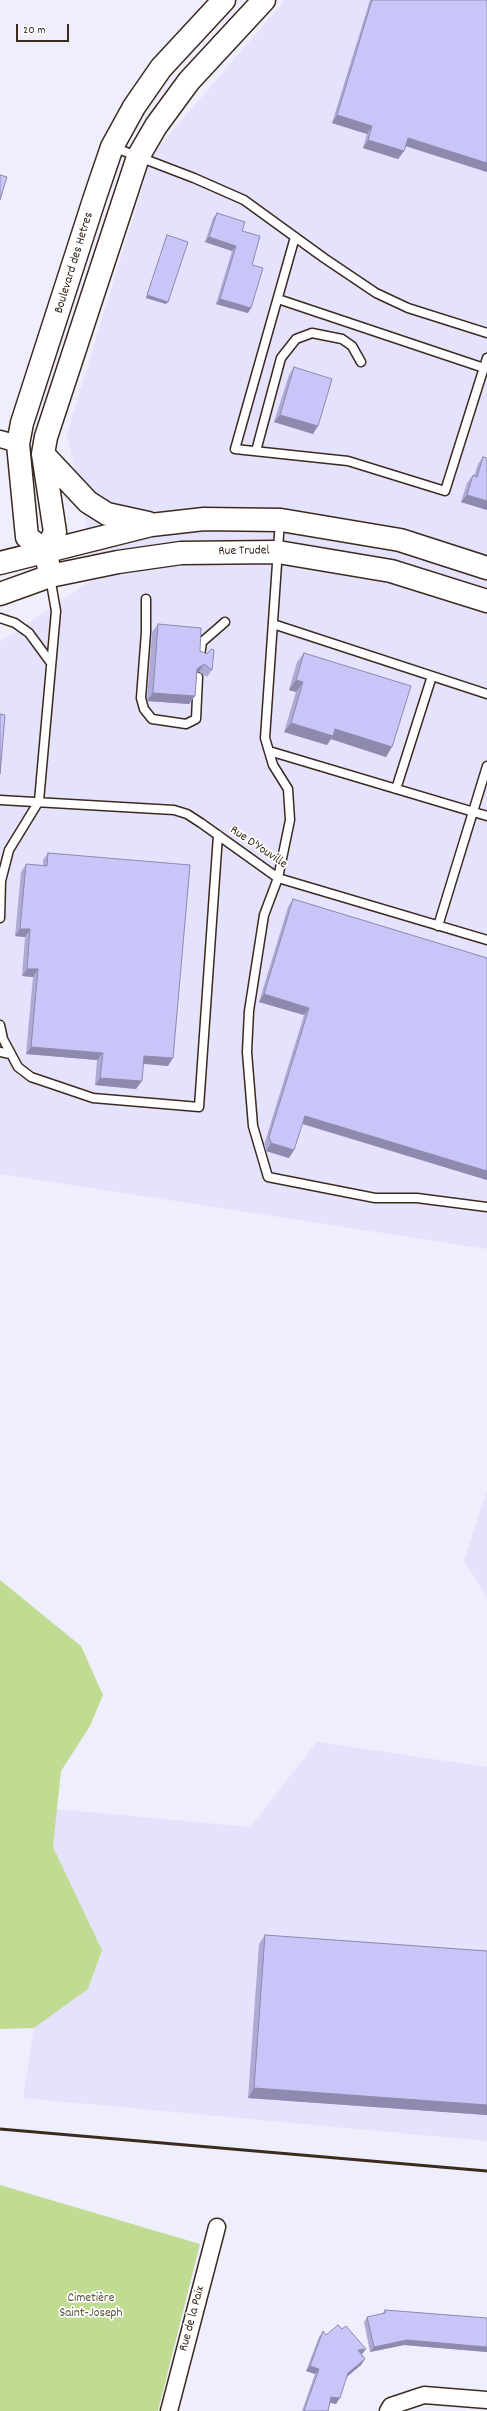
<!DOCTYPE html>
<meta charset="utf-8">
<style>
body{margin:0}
#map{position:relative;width:487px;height:2411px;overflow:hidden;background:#efeefd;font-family:Dekko,sans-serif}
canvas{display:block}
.scale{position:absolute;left:16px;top:24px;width:53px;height:18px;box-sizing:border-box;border:2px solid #3b2a1e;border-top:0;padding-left:5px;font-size:12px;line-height:14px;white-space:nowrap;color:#3b2a1e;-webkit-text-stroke:3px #fff;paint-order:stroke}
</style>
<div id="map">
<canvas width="487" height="2411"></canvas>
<div class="scale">20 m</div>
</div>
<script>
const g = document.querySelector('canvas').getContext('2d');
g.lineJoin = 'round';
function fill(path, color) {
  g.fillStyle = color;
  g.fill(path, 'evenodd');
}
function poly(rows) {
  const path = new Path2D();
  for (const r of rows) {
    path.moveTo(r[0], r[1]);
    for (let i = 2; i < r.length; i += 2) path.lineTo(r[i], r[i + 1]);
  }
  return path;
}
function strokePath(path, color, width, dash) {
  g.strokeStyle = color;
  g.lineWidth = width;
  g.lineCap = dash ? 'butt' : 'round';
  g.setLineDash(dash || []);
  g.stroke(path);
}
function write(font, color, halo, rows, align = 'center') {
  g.font = font + ' Dekko,sans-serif';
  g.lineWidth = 3.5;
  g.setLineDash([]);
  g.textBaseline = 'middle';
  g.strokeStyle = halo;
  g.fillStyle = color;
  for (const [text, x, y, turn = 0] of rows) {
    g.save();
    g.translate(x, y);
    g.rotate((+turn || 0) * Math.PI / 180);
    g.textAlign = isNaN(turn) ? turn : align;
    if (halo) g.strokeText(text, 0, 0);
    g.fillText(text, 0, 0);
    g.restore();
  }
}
const built = poly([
 [285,0,487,0,487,1249,0,1174,0,642,97,577,67,434,152,155],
 [487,1490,487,1598,464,1561],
 [317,1742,487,1767,487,2141,23,2098,34,2028,88,1989,102,1950,53,1847,56,1809,250,1827]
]);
const green = poly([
 [0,1580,81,1646,103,1695,90,1726,61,1771,53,1847,102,1950,88,1989,34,2028,0,2029],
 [0,2185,200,2244,158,2411,0,2411]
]);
const lane = poly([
 [113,147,194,178,244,200,324,258,376,293,408,308,487,333],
 [295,237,235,449,348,461,445,491,487,358],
 [278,299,484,368],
 [256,451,281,358,296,339,312,333,342,339,352,346,361,362],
 [280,520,265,738,273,765,288,789,290,820,278,878,264,915,249,1011,247,1052,253,1126,268,1177,375,1198,417,1198,487,1207],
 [146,599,146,632,141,698,144,709,152,719,186,724,196,719,198,677],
 [0,618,15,623,29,633,51,663],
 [273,624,487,694],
 [200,656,202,642,225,622],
 [269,751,487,816],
 [396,789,432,676],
 [0,800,174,810,187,814,201,823,278,878,487,940],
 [0,918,1,881,9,850,39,801,56,611,50,577],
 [438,926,487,766],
 [0,1025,3,1039,18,1067,31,1077,93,1098,199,1107,218,835],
 [0,1052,10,1054]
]);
const street = poly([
 [0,439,18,444],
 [169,2411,217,2227],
 [388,2411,391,2406,424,2395,487,2400]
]);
const secondary = poly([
 [43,454,88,502,107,514,148,523],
 [46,551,27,537,18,444,22,423,95,197,112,147,134,107,161,68,224,0],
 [0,563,151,525,204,519,281,520,400,540,487,568],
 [50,576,46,551,55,532,43,454,46,437,138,157,156,126,189,81,264,0],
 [0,594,50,576,118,562,181,553,278,552,391,571,487,601]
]);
const rail = poly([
 [0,2129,487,2171]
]);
const wall = poly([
 [370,0,487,0,487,172,405,146,404,151,398,159,363,148,367,134,332,123],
 [217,213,242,231,248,313,216,304,232,251,205,242,213,218],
 [167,235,166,304,146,298],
 [294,367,313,434,274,422,289,375],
 [483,457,487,458,487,457,487,510,461,502,467,483,473,475,474,476,478,464],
 [158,624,200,651,212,670,207,677,199,672,197,673,195,696,189,704,147,701,152,632],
 [304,653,386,757,331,739,327,745,284,732,296,692,289,690,297,662],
 [48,853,168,1066,143,1064,136,1089,95,1085,97,1060,26,1054,33,977,22,976,25,937,15,936,21,872,26,864,43,865,43,860],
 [293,899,487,958,487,1180,302,1124,294,1150,289,1158,266,1151,264,1145,304,1015,259,1002,288,907],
 [265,1935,487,1951,487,2115,248,2098,259,1944],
 [385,2310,487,2318,487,2352,404,2345,370,2352,364,2322,367,2317,382,2314],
 [323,2331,326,2335,362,2354,365,2359,361,2365,347,2377,336,2404,330,2403,328,2411,302,2411,315,2374,306,2371,319,2337]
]);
const shadedWall = poly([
 [337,115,372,126,367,134,332,123],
 [408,138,487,163,487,172,403,145],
 [368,140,404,151,398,159,363,148],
 [209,237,236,246,232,251,205,242],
 [147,295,168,302,166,304,146,298],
 [220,299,251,308,248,313,216,304],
 [280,415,318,426,313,434,274,422],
 [467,495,487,501,487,510,461,502],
 [204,664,199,672,192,676,197,669],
 [296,680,303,682,296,692,289,690],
 [153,693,195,696,189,704,147,701],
 [291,723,335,729,392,747,386,757,331,739,327,745,284,732],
 [20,929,30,929,25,937,15,936],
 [27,969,38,969,33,977,22,976],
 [264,994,309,1008,304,1015,259,1002],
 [31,1047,103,1053,97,1060,26,1054],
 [144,1056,173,1058,168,1066,139,1063],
 [100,1078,142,1081,136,1089,95,1085],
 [305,1116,487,1171,487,1180,300,1123],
 [271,1143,294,1150,289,1158,266,1151],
 [254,2088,487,2105,487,2115,248,2098],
 [407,2340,487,2347,487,2352,404,2345,370,2352,374,2347],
 [366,2349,362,2354,354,2356,358,2350],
 [365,2359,361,2365,344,2379,348,2373],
 [310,2366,319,2369,315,2374,306,2371],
 [331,2397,340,2398,336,2404,327,2402]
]);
const building = poly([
 [372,0,487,0,487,163,408,138,404,151,368,140,372,126,337,115,372,0],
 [0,175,7,177,0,200,0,175],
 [217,213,245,222,242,231,260,236,252,265,263,268,251,308,220,299,236,246,209,237,217,213],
 [167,235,188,242,168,302,147,295,167,235],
 [294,367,332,379,318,426,280,415,294,367],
 [483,457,487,458,487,501,467,495,473,475,477,477,483,457],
 [158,624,201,628,200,651,207,654,211,649,214,650,212,670,204,664,197,669,195,696,153,693,158,624],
 [304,653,411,686,392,747,335,729,333,736,291,723,303,682,296,680,304,653],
 [0,714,5,715,0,774,0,714],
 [48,853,190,865,173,1058,144,1056,142,1081,100,1078,103,1053,31,1047,38,969,27,969,30,929,20,929,26,864,47,866,48,853],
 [293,899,487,958,487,1171,305,1116,294,1150,271,1143,269,1137,309,1008,264,994,293,899],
 [265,1935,487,1951,487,2105,254,2088,265,1935],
 [385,2310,487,2318,487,2347,407,2340,374,2347,367,2317,385,2313,385,2310],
 [338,2325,342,2329,346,2326,366,2349,358,2350,365,2359,348,2373,340,2398,331,2397,328,2411,304,2411,306,2405,319,2369,310,2366,323,2331,326,2335,338,2325]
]);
const streetNames = [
 ["Boulevard des Hetres",75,263,-73],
 ["Rue Trudel",244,552,-1],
 ["Rue D'Youville",258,848,34],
 ["Rue de la Paix",193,2319,-75]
];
const parkNames = [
 ["Cimetière",91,2299],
 ["Saint-Joseph",91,2314]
];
fill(built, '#e4e2fc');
fill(green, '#c0db92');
strokePath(lane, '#3b2a1e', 11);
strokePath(street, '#3b2a1e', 19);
strokePath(secondary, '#3b2a1e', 25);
strokePath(lane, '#fff', 8);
strokePath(street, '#fff', 16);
strokePath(secondary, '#fff', 22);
strokePath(rail, '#3b2a1e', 3);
fill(wall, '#aea9d5');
fill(shadedWall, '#8d8aae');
fill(building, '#cac5f8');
strokePath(building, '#8d8aae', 1);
write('13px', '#3b2a1e', '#fff', streetNames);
write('13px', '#5c563b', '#fff', parkNames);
</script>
